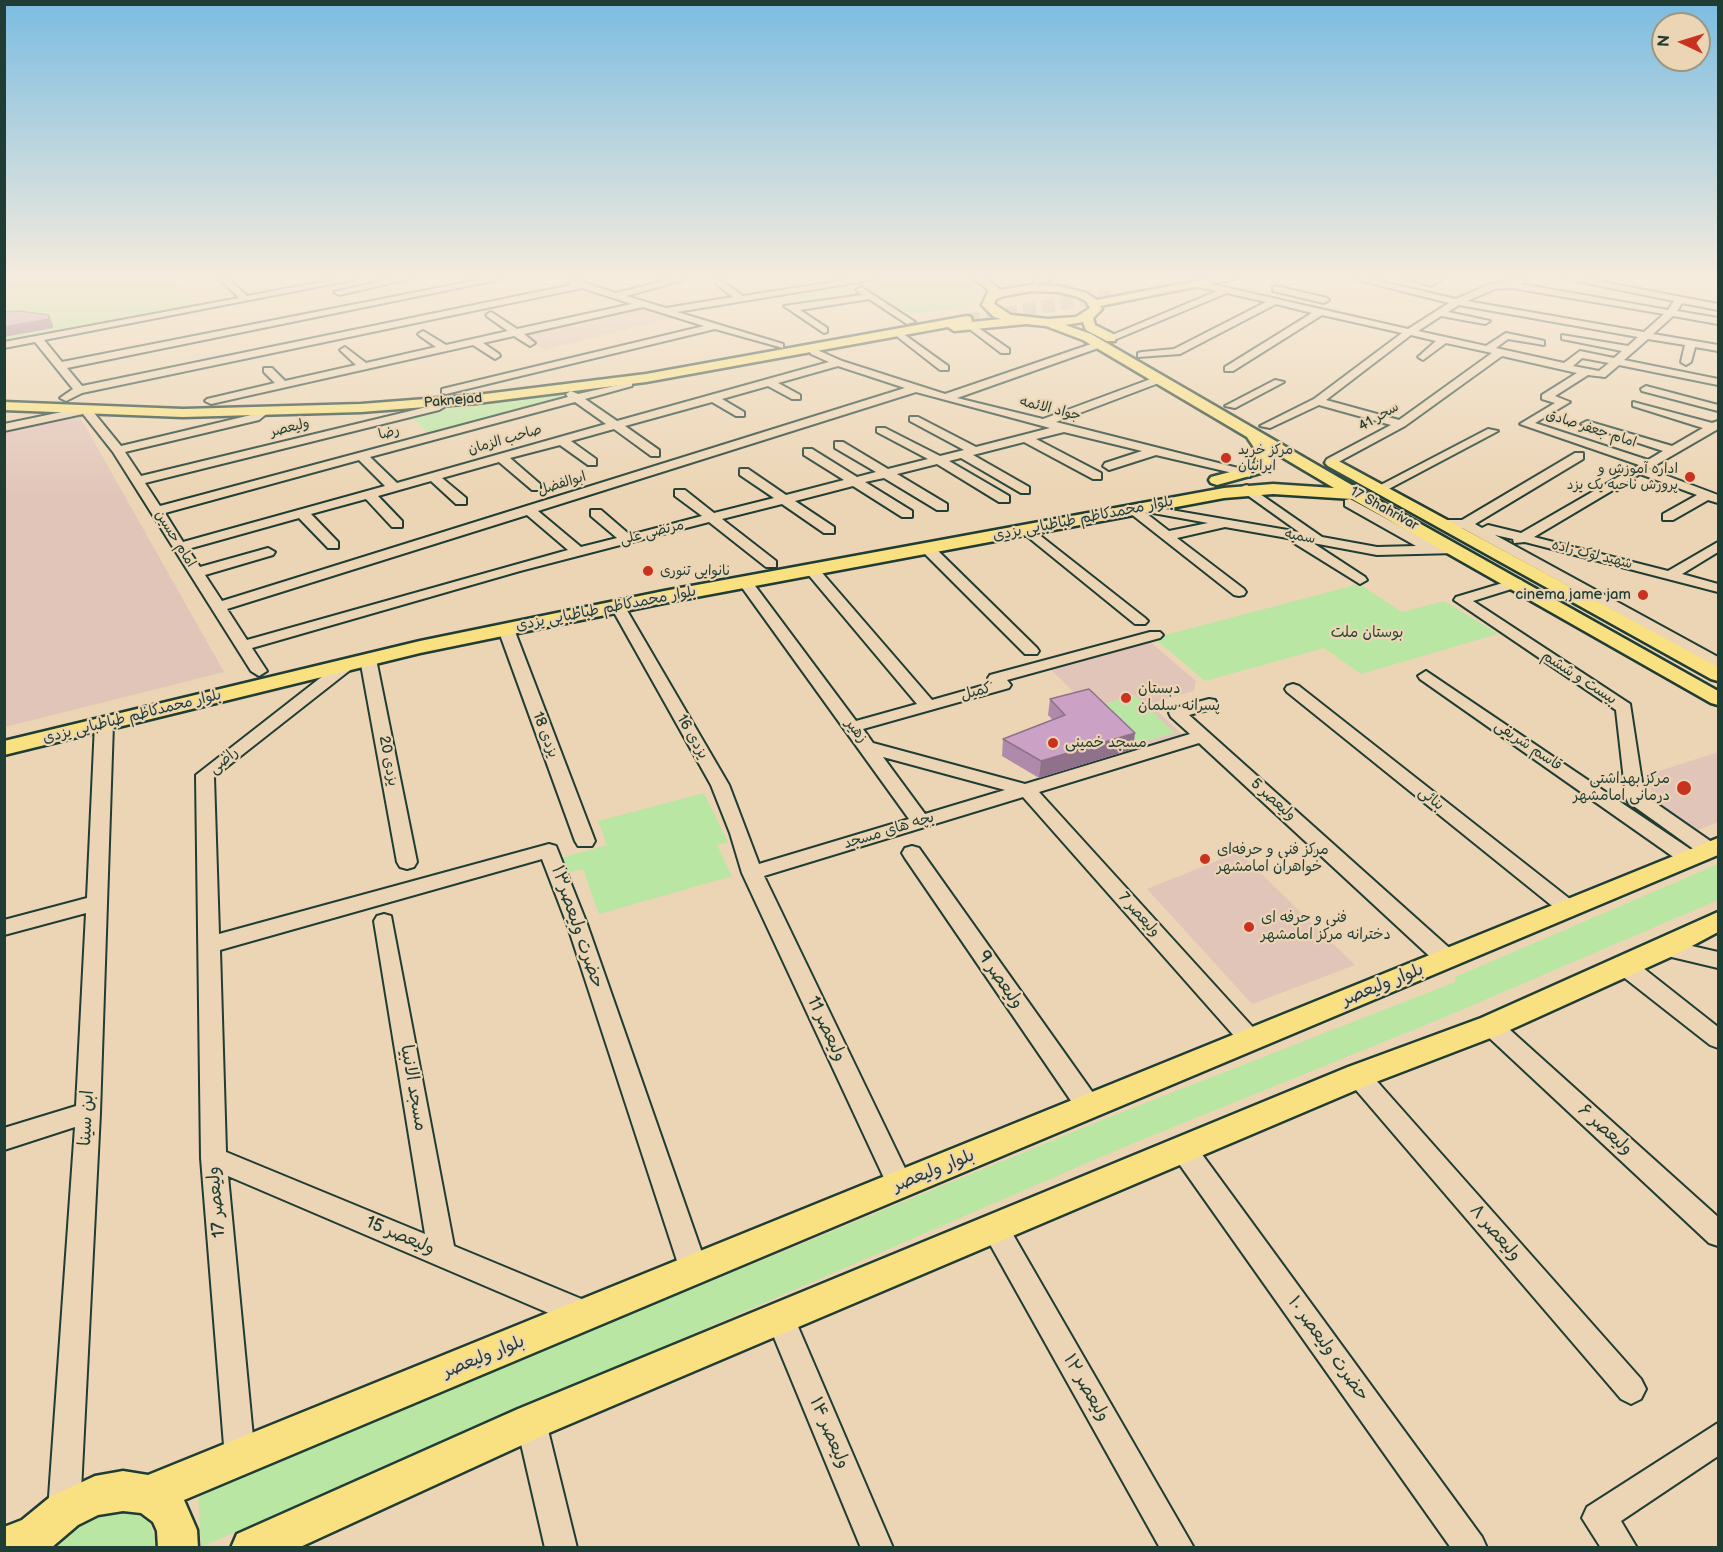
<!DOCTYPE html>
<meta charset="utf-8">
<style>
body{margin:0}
#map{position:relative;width:1723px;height:1552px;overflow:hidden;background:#ecd5b4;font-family:"Balsamiq Sans",sans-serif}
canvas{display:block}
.frame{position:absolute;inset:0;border:6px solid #1f3d34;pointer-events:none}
.north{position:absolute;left:1651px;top:12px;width:60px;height:60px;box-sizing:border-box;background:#ecd5b4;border:2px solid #9a9881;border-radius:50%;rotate:274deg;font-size:16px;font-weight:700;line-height:24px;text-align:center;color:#1f3d34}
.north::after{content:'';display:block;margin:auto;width:21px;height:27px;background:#c8321e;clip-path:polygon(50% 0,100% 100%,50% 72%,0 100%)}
</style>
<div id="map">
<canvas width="1723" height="1552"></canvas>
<div class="frame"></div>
<div class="north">N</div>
</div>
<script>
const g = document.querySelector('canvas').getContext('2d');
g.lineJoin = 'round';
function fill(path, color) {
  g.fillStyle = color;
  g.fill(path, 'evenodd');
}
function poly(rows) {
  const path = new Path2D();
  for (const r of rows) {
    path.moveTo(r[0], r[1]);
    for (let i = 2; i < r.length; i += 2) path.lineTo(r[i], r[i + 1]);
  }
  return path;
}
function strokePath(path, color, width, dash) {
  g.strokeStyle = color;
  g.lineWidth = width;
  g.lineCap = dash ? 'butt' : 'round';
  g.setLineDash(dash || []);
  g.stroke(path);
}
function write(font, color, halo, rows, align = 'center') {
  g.font = font + ' "Balsamiq Sans","Playpen Sans Arabic",sans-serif';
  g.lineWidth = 4.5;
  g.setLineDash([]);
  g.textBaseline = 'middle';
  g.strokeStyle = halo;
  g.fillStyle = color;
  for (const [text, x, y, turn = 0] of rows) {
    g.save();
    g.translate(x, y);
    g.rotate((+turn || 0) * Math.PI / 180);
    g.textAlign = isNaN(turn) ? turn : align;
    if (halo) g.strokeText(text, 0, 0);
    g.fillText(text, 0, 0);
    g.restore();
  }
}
const built = poly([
 [639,307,672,318,544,350,520,334],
 [79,415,224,672,5,727,5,432],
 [1149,641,1196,681,1194,691,1150,704,1186,738,1135,751,1049,668],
 [1718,752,1718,822,1696,831,1654,802,1647,775],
 [1239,852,1355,965,1252,1004,1147,889]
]);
const green = poly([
 [5,279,172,279,197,305,5,341],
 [887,279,964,279,978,289,980,294,968,307,902,316,857,284],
 [848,286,862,297,798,306,785,295],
 [567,395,571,398,431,435,409,416,448,406],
 [1359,584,1402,612,1444,601,1498,634,1361,674,1324,648,1205,681,1154,638],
 [1135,695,1175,733,1137,744,1097,706],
 [704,793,728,842,717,845,732,876,599,914,583,869,559,875,554,860,607,845,598,821],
 [1718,864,1718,900,1445,1017,1117,1150,201,1547,198,1492,1112,1116,1455,982,1455,977],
 [119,1506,148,1517,158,1548,37,1548,63,1524]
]);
const majorTunnel = poly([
 [967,320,1111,295]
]);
const minor = poly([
 [220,279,229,279,247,296,337,279,357,279,44,340,62,362,483,279,502,279,67,368,82,386,571,285,568,282,572,279,616,293,671,279,687,279,626,296,666,308,733,297,717,285,717,281,720,280,743,296,853,279,877,279,677,312,783,344,783,348,715,329,446,394,442,393,442,389,704,326,643,307,524,334,535,343,530,346,514,336,483,343,499,354,500,356,495,359,473,345,211,404,205,401,207,399,275,383,264,372,264,368,272,368,285,381,356,365,340,350,345,347,366,363,436,347,420,336,418,334,423,331,446,345,508,331,488,317,486,315,491,312,517,329,632,304,582,288,82,393,66,401,60,398,73,389,35,342,4,348,4,342,239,298,220,279],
 [390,279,409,279,339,295,334,292,390,279],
 [1040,279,1054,279,1034,285,1034,281,1040,279],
 [1354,279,1371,279,1456,299,1490,284,1527,279,1521,284,1668,310,1674,301,1567,279,1587,279,1718,304,1718,310,1682,303,1677,311,1718,318,1718,324,1673,316,1653,334,1718,345,1718,351,1695,347,1691,362,1686,365,1681,362,1685,345,1648,339,1624,360,1718,379,1718,385,1619,365,1605,377,1588,375,1555,396,1570,402,1535,423,1648,460,1663,451,1581,424,1587,421,1672,446,1703,428,1633,406,1633,402,1712,423,1718,421,1718,429,1649,469,1718,495,1718,503,1708,500,1673,520,1663,520,1663,514,1697,495,1640,474,1534,537,1668,571,1718,542,1718,552,1682,574,1718,584,1718,592,1525,542,1514,543,1513,539,1495,535,1718,657,1718,668,1462,528,1443,528,1436,524,1443,520,1462,520,1575,453,1583,453,1583,459,1475,524,1482,528,1488,525,1521,533,1639,465,1520,424,1555,403,1542,399,1542,395,1577,373,1502,356,1405,426,1331,466,1325,462,1327,459,1391,425,1319,405,1270,428,1260,426,1314,399,1402,333,1322,315,1233,371,1225,371,1225,367,1312,313,1276,304,1180,354,1138,357,1138,353,1142,352,1174,349,1266,302,1227,293,1114,340,1105,338,1217,291,1195,286,1195,282,1198,281,1408,329,1449,303,1354,279],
 [1512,288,1664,314,1644,332,1467,301,1495,289,1512,288],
 [1459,305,1638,337,1628,346,1562,335,1562,339,1622,351,1614,358,1580,351,1564,363,1496,348,1508,339,1544,345,1544,341,1540,340,1506,333,1486,346,1418,331,1441,316,1485,324,1490,321,1448,312,1459,305],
 [1411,335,1436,341,1418,357,1423,360,1446,343,1492,353,1399,420,1326,400,1411,335],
 [1582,358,1609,363,1599,371,1573,366,1582,358],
 [1409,279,1430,280,1444,279,1431,286,1409,279],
 [1276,286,1327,298,1329,300,1324,303,1273,291,1273,287,1276,286],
 [861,287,915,322,907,324,869,299,800,310,827,328,827,332,824,333,784,306,862,295,856,290,861,287],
 [970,322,1009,349,1009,353,1001,353,967,327,967,323,970,322],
 [902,333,948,366,948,370,940,370,899,338,897,336,902,333],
 [1100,341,1105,344,1104,346,957,398,1043,419,1156,377,1164,377,1164,381,1056,422,1250,471,1250,477,1156,455,1109,470,1103,466,1105,463,1142,451,1064,432,1036,439,1101,473,1101,479,1093,479,1024,442,973,455,1029,487,1029,493,1021,493,961,458,949,461,1009,496,1009,502,999,502,937,464,897,474,947,504,947,510,937,510,884,478,865,482,912,511,912,517,902,517,853,486,795,501,834,527,834,533,824,533,782,504,722,519,776,561,776,567,766,567,709,522,520,571,252,648,267,671,259,676,251,671,113,452,83,414,4,431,4,424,86,407,90,408,121,446,251,415,264,408,270,411,259,420,125,452,141,476,431,406,448,398,454,401,439,410,145,483,160,506,568,397,566,394,571,391,578,394,632,382,632,386,585,399,617,421,829,362,811,354,810,352,815,349,842,361,945,394,1100,341],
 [838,366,905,388,222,601,205,575,273,555,275,552,268,548,200,567,188,549,299,518,328,548,338,548,338,542,311,514,366,499,392,527,402,527,402,521,378,496,431,481,456,504,466,504,466,498,442,478,499,462,532,490,540,490,540,484,510,458,560,445,588,465,596,465,596,459,571,441,614,429,651,456,659,456,659,450,625,426,712,402,736,416,744,416,744,412,722,399,768,386,792,399,800,399,800,395,778,383,838,366],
 [916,392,1050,428,976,447,918,417,910,417,910,421,964,450,940,456,885,428,877,428,877,432,928,459,888,469,843,442,835,442,835,448,876,472,857,477,812,449,804,449,804,455,844,480,786,495,748,469,740,469,740,475,774,498,714,513,685,490,675,490,675,496,702,516,630,535,601,510,591,510,591,516,617,538,581,547,538,511,916,392],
 [575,402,606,424,397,483,370,457,575,402],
 [359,460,385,486,183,542,165,513,359,460],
 [527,515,568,550,247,640,227,609,527,515],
 [1275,380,1284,382,1235,408,1225,406,1275,380],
 [1646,386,1718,405,1718,411,1642,391,1641,389,1646,386],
 [1488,429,1498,431,1383,492,1379,493,1373,489,1488,429],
 [1247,485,1322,537,1377,547,1416,546,1345,506,1345,500,1350,499,1435,545,1456,545,1463,549,1456,553,1377,555,1313,543,1365,577,1367,580,1360,584,1294,543,1293,539,1225,527,1177,538,1244,589,1246,592,1244,595,1239,596,1234,595,1126,510,1128,507,1138,507,1169,531,1208,523,1142,511,1142,505,1299,532,1243,492,1243,486,1247,485],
 [1028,526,1145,618,1148,621,1145,624,1135,624,1023,533,1023,527,1028,526],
 [927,544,932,545,1037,648,1039,651,1037,654,1025,654,922,551,922,545,927,544],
 [812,566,817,567,932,700,992,683,988,678,990,675,1150,632,1160,632,1163,635,1160,638,1007,680,1011,685,1009,688,863,729,873,743,1025,784,1190,734,1171,717,1169,713,1171,709,1209,699,1215,700,1217,704,1215,708,1189,715,1455,953,1458,959,1455,965,1447,967,1439,965,1199,743,1039,792,1259,1034,1262,1040,1259,1046,1251,1049,1243,1046,1023,797,764,876,913,1185,909,1193,900,1196,891,1193,742,873,730,833,711,785,611,607,618,603,625,607,729,785,759,864,909,819,738,582,745,578,750,579,856,721,917,704,807,573,805,570,812,566],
 [883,757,1005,790,925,814,883,757],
 [1516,579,1521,580,1523,583,1521,586,1473,601,1630,704,1644,795,1716,845,1718,850,1716,855,1702,855,1628,802,1626,798,1616,710,1454,600,1456,597,1516,579],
 [506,624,514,629,595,841,592,846,578,846,575,841,498,629,506,624],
 [368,654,376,659,417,862,414,867,407,869,400,867,397,862,360,659,368,654],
 [348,659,354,661,356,664,354,667,214,777,219,934,549,844,556,846,587,924,708,1270,704,1279,694,1283,684,1279,680,1270,567,924,542,859,220,950,226,1152,425,1234,374,921,377,916,384,914,391,916,454,1246,596,1305,600,1315,596,1325,586,1329,228,1176,255,1458,251,1469,240,1473,229,1469,225,1458,201,1158,196,775,342,661,348,659],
 [1426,671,1696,853,1699,858,1696,863,1682,863,1420,679,1418,676,1426,671],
 [1293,684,1299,686,1575,903,1578,908,1575,913,1568,915,1561,913,1287,692,1285,689,1287,686,1293,684],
 [104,719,113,724,100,1113,80,1511,75,1522,64,1527,53,1522,48,1511,75,1127,4,1150,4,1128,76,1106,86,913,4,935,4,920,87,898,95,724,104,719],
 [912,846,919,848,1098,1100,1101,1107,1098,1114,1089,1117,1080,1114,905,858,902,853,905,848,912,846],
 [1666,940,1718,952,1718,968,1659,954,1655,948,1659,942,1666,940],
 [1625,958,1633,960,1718,1027,1718,1048,1710,1045,1617,972,1614,966,1617,960,1625,958],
 [1491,1017,1499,1020,1718,1217,1718,1246,1709,1243,1483,1032,1480,1026,1483,1020,1491,1017],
 [1358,1066,1366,1069,1641,1379,1646,1389,1641,1399,1631,1404,1621,1399,1350,1083,1346,1076,1350,1069,1358,1066],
 [1184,1139,1193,1142,1482,1537,1487,1548,1451,1548,1175,1158,1172,1150,1175,1142,1184,1139],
 [995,1216,1004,1219,1194,1548,1160,1548,986,1237,982,1228,986,1219,995,1216],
 [780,1304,790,1308,893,1548,861,1548,766,1318,770,1308,780,1304],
 [531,1407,542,1411,546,1422,577,1548,545,1548,516,1422,520,1411,531,1407],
 [1718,1423,1718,1456,1621,1521,1637,1548,1601,1548,1582,1518,1587,1507,1718,1423]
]);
const major = poly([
 [974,279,987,279,1000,290,1031,285,1059,286,1086,293,1097,300,1208,279,1233,279,1100,306,1102,309,1093,318,1095,325,1115,335,1115,341,1107,341,1086,330,1083,322,1065,325,1091,334,1362,491,1718,691,1718,705,1711,703,1352,499,1273,494,1224,498,664,603,420,653,4,755,4,741,420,641,664,591,1224,488,1273,484,1334,488,1270,450,1272,461,1264,472,1217,485,1211,483,1209,480,1211,477,1253,466,1256,461,1255,449,1247,437,1083,340,1046,326,1026,324,954,331,948,327,646,382,477,403,361,412,183,417,4,410,4,402,183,409,361,404,477,395,646,374,967,316,971,317,972,322,1001,319,994,317,982,305,989,290,974,279],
 [1031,291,1059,292,1078,297,1086,301,1090,308,1076,317,1048,319,1011,315,994,304,996,299,1004,296,1031,291],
 [1333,458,1718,667,1718,681,1711,679,1328,466,1325,463,1333,458],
 [1718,838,1718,855,184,1500,197,1530,198,1548,158,1548,157,1531,153,1522,141,1513,123,1511,98,1515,78,1525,51,1548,4,1548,4,1527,22,1520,50,1497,95,1476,123,1471,148,1475,1718,838],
 [1718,912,1718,932,1675,955,1501,1034,1368,1085,544,1435,298,1548,231,1548,237,1534,518,1409,1348,1067,1481,1018,1718,912]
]);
const wall = poly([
 [1050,699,1133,749,1039,778,1002,756,1003,739,1053,720,1048,715]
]);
const shadedWall = poly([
 [49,315,53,325,53,328,4,337,4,327],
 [1135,733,1133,749,1039,778,1041,761]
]);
const building = poly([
 [20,311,49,315,49,319,4,327,4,312,20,311],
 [1089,689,1135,733,1041,761,1003,739,1065,715,1050,699,1089,689]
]);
const markers = [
 [1226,458,6,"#c8321e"],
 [1690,477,6,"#c8321e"],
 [648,571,6,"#c8321e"],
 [1643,595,6,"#c8321e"],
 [1126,698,6,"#c8321e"],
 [1053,743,6,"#c8321e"],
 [1684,788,8,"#c8321e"],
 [1205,859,6,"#c8321e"],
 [1249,927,6,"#c8321e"]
];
const farStreetnames = [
 ["Paknejad",453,401,-5],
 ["جواد الائمه",1050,409,14],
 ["سحر 41",1379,417,-30],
 ["ولیعصر",290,428,-14],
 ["امام جعفر صادق",1591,429,18],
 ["رضا",389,433,-15],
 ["صاحب الزمان",505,440,-16],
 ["ابوالفضل",562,484,-17],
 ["17 Shahrivar",1384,509,29],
 ["مرتضی علی",652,533,-14],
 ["سمیه",1300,537,10],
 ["امام حسین",175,539,58],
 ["شهید لوک زاده",1592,555,14]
];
const farPoinames = [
 ["مرکز خرید",1238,450],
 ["ایرانیان",1238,466],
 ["اداره آموزش و",1678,469,"right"],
 ["پرورش ناحیه یک یزد",1678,485,"right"],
 ["نانوایی تنوری",660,571]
];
const streetNames = [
 ["بلوار محمدکاظم طباطبایی یزدی",1083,519,-11],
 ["بلوار محمدکاظم طباطبایی یزدی",606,609,-11],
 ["بیست و ششم",1579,678,33],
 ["کمیل",976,692,-15],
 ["بلوار محمدکاظم طباطبایی یزدی",132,717,-14],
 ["زهیر",856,731,52],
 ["یزدی 18",545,735,69],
 ["یزدی 16",692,737,60],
 ["قاسم شریفی",1528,746,34],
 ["راضی",224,761,-39],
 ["یزدی 20",388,761,79],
 ["بنائی",1431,799,39],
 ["ولیعصر 5",1273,800,42],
 ["بچه های مسجد",889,831,-17],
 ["ولیعصر 7",1139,915,48]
];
const poiNames = [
 ["cinema jame jam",1631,595,"right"],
 ["دبستان",1138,689],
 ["پسرانه سلمان",1138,706],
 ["مسجد خمینی",1065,743],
 ["مرکز بهداشتی",1670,779,"right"],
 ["درمانی امامشهر",1670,796,"right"],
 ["مرکز فنی و حرفه‌ای",1217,850],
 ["خواهران امامشهر",1217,867],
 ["فنی و حرفه ای",1261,918],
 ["دخترانه مرکز امامشهر",1261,935]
];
const parkNames = [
 ["بوستان ملت",1367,633]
];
const nearStreetnames = [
 ["حضرت ولیعصر۱۳",577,927,71],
 ["ولیعصر 9",1000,980,55],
 ["بلوار ولیعصر",1383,985,-22],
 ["ولیعصر 11",826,1029,65],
 ["مسجد الانبیا",413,1088,80],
 ["ابن سینا",87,1118,-87],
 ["ولیعصر ۶",1605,1130,42],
 ["بلوار ولیعصر",934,1171,-22],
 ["ولیعصر 17",217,1202,-95],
 ["ولیعصر ۸",1495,1233,49],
 ["ولیعصر 15",400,1236,23],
 ["حضرت ولیعصر ۱۰",1328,1349,54],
 ["بلوار ولیعصر",484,1357,-22],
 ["ولیعصر ۱۲",1086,1388,60],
 ["ولیعصر ۱۴",829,1433,67]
];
fill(built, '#e2c5b9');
fill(green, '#bae6a3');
strokePath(majorTunnel, '#c3b79a', 13, [13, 6]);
strokePath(minor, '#1f3d34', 4);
strokePath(major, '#1f3d34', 5);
fill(minor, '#ecd5b4');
fill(major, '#f9e181');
fill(wall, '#af8aaa');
fill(shadedWall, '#8f718b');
fill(building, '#cca1c6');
strokePath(building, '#8f718b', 1.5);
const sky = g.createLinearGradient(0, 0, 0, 497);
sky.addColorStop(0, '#7bbce1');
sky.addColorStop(0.56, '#f6ecdd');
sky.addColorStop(1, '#f6ecdd00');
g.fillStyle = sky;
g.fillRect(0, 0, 1723, 497);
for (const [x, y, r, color] of markers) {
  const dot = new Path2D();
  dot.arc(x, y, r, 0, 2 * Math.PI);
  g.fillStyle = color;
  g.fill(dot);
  strokePath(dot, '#ecd5b4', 2);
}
write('14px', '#1f3d34', '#ecd5b4', farStreetnames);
write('14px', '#1f3d34', '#ecd5b4', farPoinames, 'left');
write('15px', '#1f3d34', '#ecd5b4', streetNames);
write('15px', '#1f3d34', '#ecd5b4', poiNames, 'left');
write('15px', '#27453a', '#ecd5b4', parkNames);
write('18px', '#1f3d34', '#ecd5b4', nearStreetnames);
</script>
